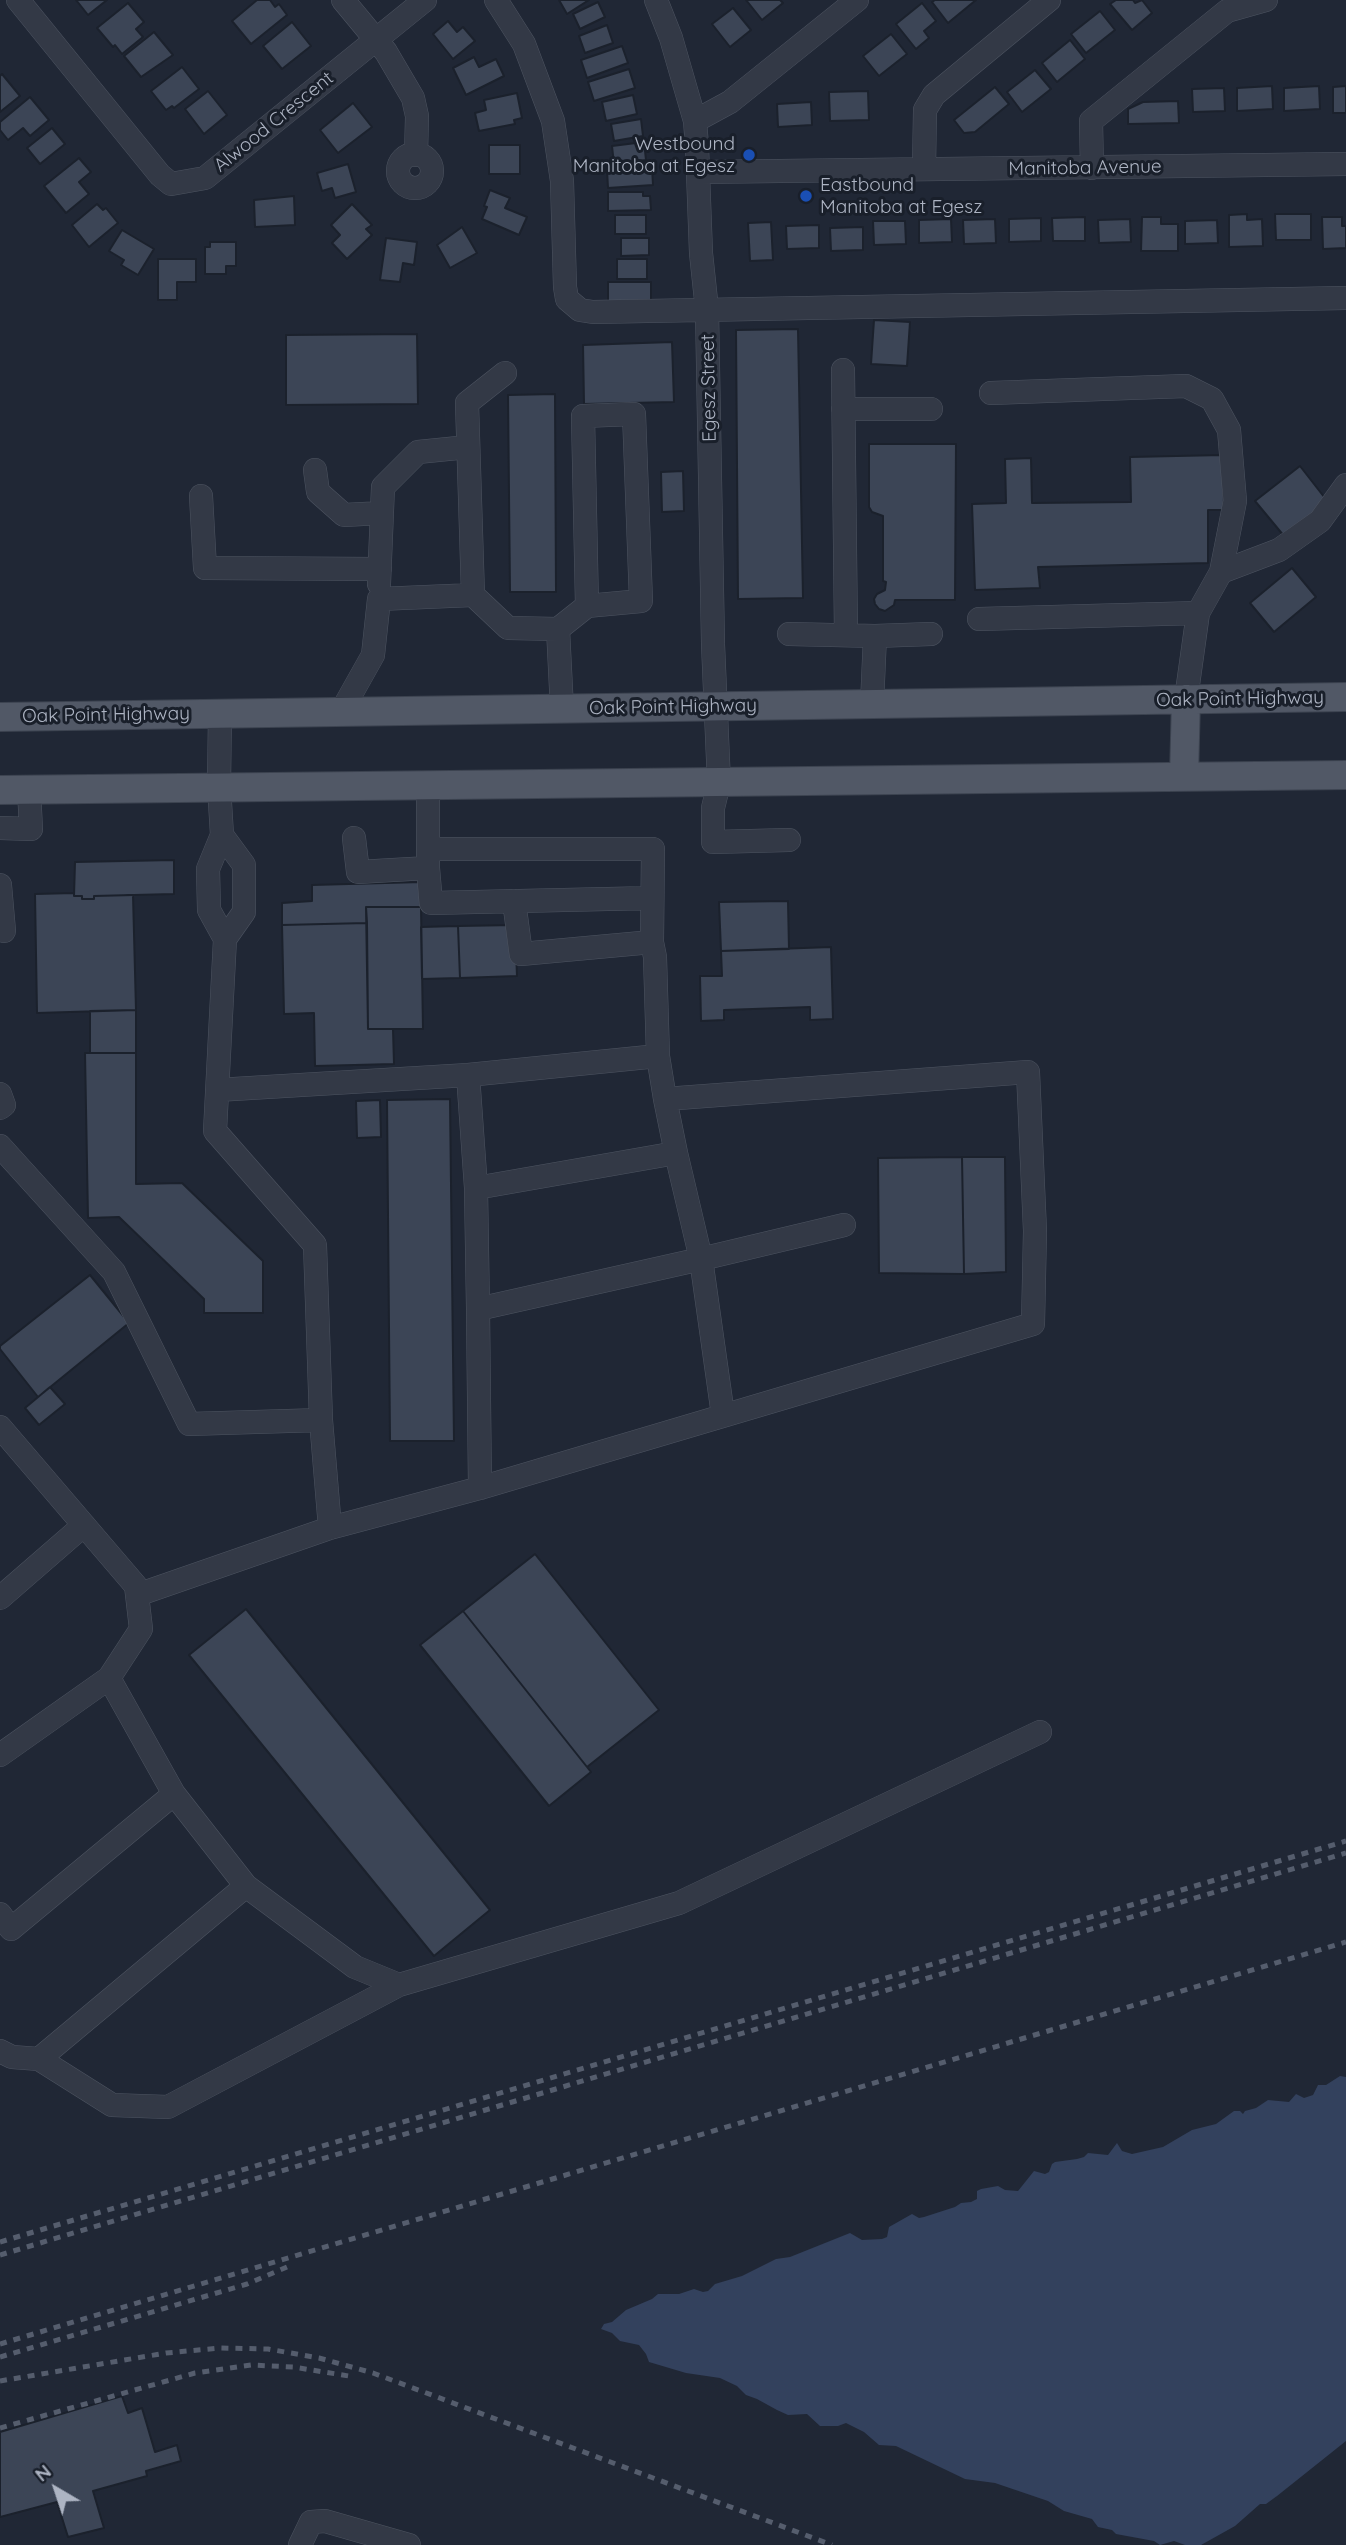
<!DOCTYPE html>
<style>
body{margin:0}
#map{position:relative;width:1346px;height:2545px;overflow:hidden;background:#202735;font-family:Quicksand,sans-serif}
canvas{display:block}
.north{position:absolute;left:21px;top:2454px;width:70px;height:70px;-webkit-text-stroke:5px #191f2a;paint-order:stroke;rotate:321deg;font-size:19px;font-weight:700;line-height:28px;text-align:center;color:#adb4c3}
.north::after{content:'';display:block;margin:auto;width:24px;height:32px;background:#adb4c3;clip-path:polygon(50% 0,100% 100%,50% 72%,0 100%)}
</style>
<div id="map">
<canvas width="1346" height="2545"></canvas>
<div class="north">N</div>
</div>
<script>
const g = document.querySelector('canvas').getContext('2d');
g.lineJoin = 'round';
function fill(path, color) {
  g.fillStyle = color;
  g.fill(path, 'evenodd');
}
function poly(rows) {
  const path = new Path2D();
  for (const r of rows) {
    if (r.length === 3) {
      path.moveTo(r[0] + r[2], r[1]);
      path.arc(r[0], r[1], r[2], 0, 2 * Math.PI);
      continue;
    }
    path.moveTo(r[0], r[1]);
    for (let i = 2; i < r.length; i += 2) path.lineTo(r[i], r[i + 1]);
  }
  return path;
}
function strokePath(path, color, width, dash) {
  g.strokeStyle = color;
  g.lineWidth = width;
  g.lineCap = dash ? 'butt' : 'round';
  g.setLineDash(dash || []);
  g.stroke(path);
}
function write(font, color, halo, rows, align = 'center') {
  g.font = font + ' Quicksand,sans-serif';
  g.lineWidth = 6;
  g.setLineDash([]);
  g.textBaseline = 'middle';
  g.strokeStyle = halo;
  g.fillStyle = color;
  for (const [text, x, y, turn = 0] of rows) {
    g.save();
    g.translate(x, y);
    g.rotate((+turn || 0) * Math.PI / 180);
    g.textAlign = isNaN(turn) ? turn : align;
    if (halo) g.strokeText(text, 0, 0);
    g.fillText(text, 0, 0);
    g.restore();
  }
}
const water = poly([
 [1340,2076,1346,2077,1346,2441,1277,2496,1266,2504,1260,2504,1235,2526,1201,2545,1185,2545,1174,2541,1160,2545,1154,2541,1116,2534,1112,2530,1098,2527,1092,2519,1064,2511,1048,2501,995,2483,965,2479,896,2446,879,2445,864,2432,846,2423,838,2426,820,2426,807,2414,788,2415,777,2410,757,2399,746,2395,737,2386,720,2378,686,2373,649,2362,646,2354,639,2345,620,2341,612,2333,601,2329,604,2324,612,2322,626,2310,652,2299,658,2294,679,2294,694,2289,703,2292,708,2291,715,2284,742,2276,776,2259,790,2257,850,2233,862,2240,882,2239,887,2237,889,2227,912,2214,919,2218,924,2217,955,2207,961,2203,971,2202,977,2199,977,2191,981,2189,998,2186,1005,2190,1018,2191,1034,2171,1045,2174,1049,2172,1052,2164,1055,2162,1077,2159,1084,2157,1088,2153,1108,2155,1117,2143,1122,2151,1132,2154,1163,2147,1192,2130,1216,2124,1234,2111,1240,2111,1243,2114,1245,2111,1256,2108,1268,2100,1289,2102,1296,2094,1304,2098,1313,2095,1318,2085,1326,2085]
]);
const building = poly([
 [76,0,107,0,88,15,76,0],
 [257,0,270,0,275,7,279,4,287,15,251,44,232,21,257,0],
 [559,0,589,0,567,14,559,0],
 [746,0,780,0,783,3,762,20,746,0],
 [935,0,976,0,948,23,932,2,935,0],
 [1116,0,1133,0,1135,3,1142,0,1152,13,1132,30,1110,4,1116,0],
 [598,2,605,17,580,29,573,14,598,2],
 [128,3,144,22,136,29,143,37,122,54,115,45,113,47,97,28,128,3],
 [922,3,936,21,924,31,929,38,916,49,896,24,922,3],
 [733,8,751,30,730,47,712,24,733,8],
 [1100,11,1115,30,1086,53,1071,34,1100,11],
 [448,21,457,32,463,27,475,41,453,59,433,34,448,21],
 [292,22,311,46,282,69,263,46,292,22],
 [607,25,613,43,585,53,579,36,607,25],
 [154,32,173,55,141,77,124,56,154,32],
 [891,34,907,54,879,76,863,56,891,34],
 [1070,40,1085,59,1057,82,1042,63,1070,40],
 [622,46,628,63,587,78,581,60,622,46],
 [474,57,479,67,496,59,504,76,466,95,453,68,474,57],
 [182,67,199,89,174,108,172,106,166,110,151,91,182,67],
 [629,69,635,88,594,101,588,82,629,69],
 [1035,70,1051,89,1022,112,1007,92,1035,70],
 [2,74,20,96,0,112,0,76,2,74],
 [1272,86,1273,109,1237,111,1237,88,1272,86],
 [1319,86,1320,109,1284,111,1284,88,1319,86],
 [1346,86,1346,113,1333,113,1333,87,1346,86],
 [995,87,1009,104,975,132,964,133,954,120,995,87],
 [1224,88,1225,111,1193,112,1192,89,1224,88],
 [208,91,227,115,204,134,185,109,208,91],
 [868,91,869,120,830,121,829,92,868,91],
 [517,93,522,118,514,120,515,124,479,131,475,113,486,110,484,100,517,93],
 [633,95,637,114,606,121,602,102,633,95],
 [30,97,49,120,30,136,23,128,8,140,0,130,0,122,30,97],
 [1178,101,1179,123,1128,124,1128,109,1143,102,1178,101],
 [811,102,812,125,778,127,777,104,811,102],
 [353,103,372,127,338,153,320,130,353,103],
 [641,119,643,136,614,141,611,124,641,119],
 [52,128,65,144,40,164,27,148,52,128],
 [644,142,646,160,614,164,612,146,644,142],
 [489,145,520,145,520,174,489,174,489,145],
 [79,158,91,172,79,182,89,194,66,213,44,186,79,158],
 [348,164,356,192,335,198,332,188,322,191,317,173,348,164],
 [652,167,653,185,608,188,607,170,652,167],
 [490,190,510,198,505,208,527,217,519,235,482,219,487,207,484,206,490,190],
 [608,192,643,192,643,196,650,196,651,210,608,211,608,192],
 [294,196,295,225,255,227,254,200,294,196],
 [97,204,103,210,106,208,118,223,89,247,72,225,97,204],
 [352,204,372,225,366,229,372,235,347,259,332,243,340,235,331,225,352,204],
 [1247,214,1247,220,1262,219,1263,246,1229,247,1229,215,1247,214],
 [1275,214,1311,214,1311,240,1276,240,1275,214],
 [615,215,646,215,646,234,615,234,615,215],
 [1085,217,1085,241,1053,241,1052,218,1085,217],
 [1142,217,1161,217,1161,224,1178,224,1178,251,1141,251,1142,217],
 [1322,217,1342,217,1342,226,1346,226,1346,248,1323,249,1322,217],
 [1041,218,1041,241,1009,242,1009,219,1041,218],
 [951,219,952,242,919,243,919,220,951,219],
 [995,219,996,243,964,244,963,220,995,219],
 [1130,219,1131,242,1099,243,1098,220,1130,219],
 [1217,220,1218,243,1185,244,1185,221,1217,220],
 [873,221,905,221,906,244,874,245,873,221],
 [771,222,773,260,750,261,748,223,771,222],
 [819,225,819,248,787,249,786,226,819,225],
 [462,227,477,253,450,268,437,245,462,227],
 [863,227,863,250,831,251,830,228,863,227],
 [122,230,154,249,138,275,121,265,124,260,109,251,122,230],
 [386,238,417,242,414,265,403,263,400,282,380,280,386,238],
 [621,238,649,238,649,255,621,256,621,238],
 [210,242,236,242,236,266,226,266,226,274,205,274,205,247,210,247,210,242],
 [158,259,196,259,196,282,177,282,177,300,158,300,158,259],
 [617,259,647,259,647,279,617,279,617,259],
 [608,282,651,282,651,302,608,303,608,282],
 [874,320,910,322,907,366,871,364,874,320],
 [798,329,803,598,738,599,736,330,798,329],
 [417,334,418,404,286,405,286,335,417,334],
 [672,342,674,402,584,404,583,345,672,342],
 [555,394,556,592,510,592,508,395,555,394],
 [869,444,956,444,955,600,895,600,894,605,885,611,879,609,875,604,874,599,877,594,885,590,886,582,883,581,883,516,872,512,869,507,869,444],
 [1223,455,1224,510,1208,510,1208,563,1038,567,1040,588,975,590,972,504,1006,503,1005,459,1031,458,1032,503,1131,502,1130,457,1223,455],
 [1300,466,1328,502,1284,536,1255,501,1300,466],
 [683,471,684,511,662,512,661,472,683,471],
 [1292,568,1316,597,1274,632,1250,603,1292,568],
 [174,860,174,894,94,896,94,899,82,899,82,896,74,896,75,862,174,860],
 [422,882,421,907,366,907,367,923,282,925,282,903,312,901,312,885,422,882],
 [74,893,74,896,82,896,82,899,94,899,94,896,133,895,136,1010,37,1013,35,894,74,893],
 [788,901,789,949,721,951,719,902,788,901],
 [366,907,421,907,423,1029,368,1029,366,907],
 [367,923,368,1029,393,1029,394,1064,315,1066,314,1013,284,1014,282,925,367,923],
 [515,925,517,976,460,978,458,926,515,925],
 [458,926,460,978,422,979,421,927,458,926],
 [831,947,833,1019,810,1020,810,1007,724,1010,724,1020,701,1021,700,976,722,976,721,951,831,947],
 [136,1010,136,1053,90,1053,90,1011,136,1010],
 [85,1053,136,1053,136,1184,182,1183,263,1261,263,1313,204,1313,204,1299,119,1217,88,1218,85,1053],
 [450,1099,454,1441,390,1441,387,1100,450,1099],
 [380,1100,381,1137,357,1138,356,1101,380,1100],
 [962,1157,964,1274,879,1273,878,1158,962,1157],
 [962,1157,1005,1157,1006,1272,964,1274,962,1157],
 [90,1275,129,1323,38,1397,0,1349,0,1346,90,1275],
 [50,1387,65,1404,39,1425,25,1408,50,1387],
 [535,1554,659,1710,587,1767,463,1611,535,1554],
 [246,1609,490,1910,434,1956,189,1655,246,1609],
 [463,1611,591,1772,549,1806,420,1645,463,1611],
 [122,2396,128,2413,142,2408,155,2452,177,2445,181,2461,146,2471,147,2476,93,2491,104,2528,68,2537,57,2502,0,2517,0,2432,122,2396]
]);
const minor = poly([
 [18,0,160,175,171,184,205,178,425,0],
 [343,0,386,52,413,98,417,116,416,155],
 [496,0,524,44,553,121,562,181,565,287,567,299,580,310,593,312,1346,298],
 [656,0,671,38,695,121,697,146,701,253,707,310,713,644,719,783,713,808,713,842,789,840],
 [695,121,730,102,857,0],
 [415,171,17],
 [1092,168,1091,121,1227,11,1266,0],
 [924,169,925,110,934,95,1049,0],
 [699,172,1346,164],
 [843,370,846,635],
 [991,393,1186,386,1212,399,1229,430,1235,501,1221,572,1198,613,1186,699],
 [843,409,931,409],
 [315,470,318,492,344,515,382,513],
 [201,496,205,568,380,569],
 [1221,572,1279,550,1320,521,1346,485],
 [379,584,383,487,418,452,468,447],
 [473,595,467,403,505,373],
 [979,619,1198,613],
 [789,634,875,636,931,634],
 [872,704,875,636],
 [562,709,558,629,587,606,641,601,634,414,583,416,587,606],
 [341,712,373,655,379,599,473,595,508,628,558,629],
 [220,713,219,786,222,835,208,869,209,910,225,939,215,1131,315,1245,321,1420,330,1528],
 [0,828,31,829,29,790],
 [222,835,244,865,244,912,225,939],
 [354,838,358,872,428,868,428,785],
 [428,849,653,849,652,942,521,954,514,901],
 [428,868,431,903,652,898],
 [0,885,4,931],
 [468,1075,476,1188,676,1153,665,1099],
 [217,1090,468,1075,658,1056],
 [0,1094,4,1105,0,1108],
 [0,1146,114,1272,189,1424,321,1420],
 [676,1153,701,1259,844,1225],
 [476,1188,478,1309],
 [0,1427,136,1586,141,1629,109,1678,174,1794,246,1886,355,1967,399,1985,679,1903,1040,1732],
 [480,1488,478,1309,701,1259,723,1415],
 [137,1595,330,1528,480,1488,1033,1324,1035,1231,1028,1072,665,1099,658,1056,655,957,652,942],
 [0,1598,84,1525],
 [0,1755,109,1678],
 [0,1914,11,1929,174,1794],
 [0,2051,12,2057,39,2059,246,1886],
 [39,2059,112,2105,168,2107,399,1985],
 [300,2545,311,2522,325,2521,409,2545]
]);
const major = poly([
 [0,717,1346,697],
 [1184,777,1186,699],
 [0,790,1346,775]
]);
const rail = poly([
 [0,2242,1346,1841],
 [0,2255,1346,1853],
 [0,2344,1346,1942],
 [0,2357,247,2284,287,2267],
 [0,2381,166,2353,220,2348,268,2349,319,2358,373,2373,832,2545],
 [0,2428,195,2373,251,2365,293,2367,355,2377]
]);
const markers = [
 [749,155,7,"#1a4fb4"],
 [806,196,7,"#1a4fb4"]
];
const streetNames = [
 ["Alwood Crescent",274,122,-39],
 ["Manitoba Avenue",1085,168,-1],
 ["Egesz Street",709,388,-91],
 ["Oak Point Highway",1240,699,-1],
 ["Oak Point Highway",673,707,-1],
 ["Oak Point Highway",106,715,-1]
];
const poiNames = [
 ["Westbound",735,144],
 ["Manitoba at Egesz",735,166],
 ["Eastbound",820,185,"left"],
 ["Manitoba at Egesz",820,207,"left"]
];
fill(water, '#33415d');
fill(building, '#3c4556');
strokePath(building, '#1b212c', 2);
strokePath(minor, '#4d5461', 24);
strokePath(major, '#3c4350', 30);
strokePath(minor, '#333946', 23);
strokePath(major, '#515866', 28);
strokePath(rail, '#555d6d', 5, [7, 7]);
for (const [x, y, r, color] of markers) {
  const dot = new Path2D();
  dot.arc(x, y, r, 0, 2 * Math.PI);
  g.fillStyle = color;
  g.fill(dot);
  strokePath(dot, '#191f2a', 2.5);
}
write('19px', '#adb4c3', '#191f2a', streetNames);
write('19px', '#adb4c3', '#191f2a', poiNames, 'right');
</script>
